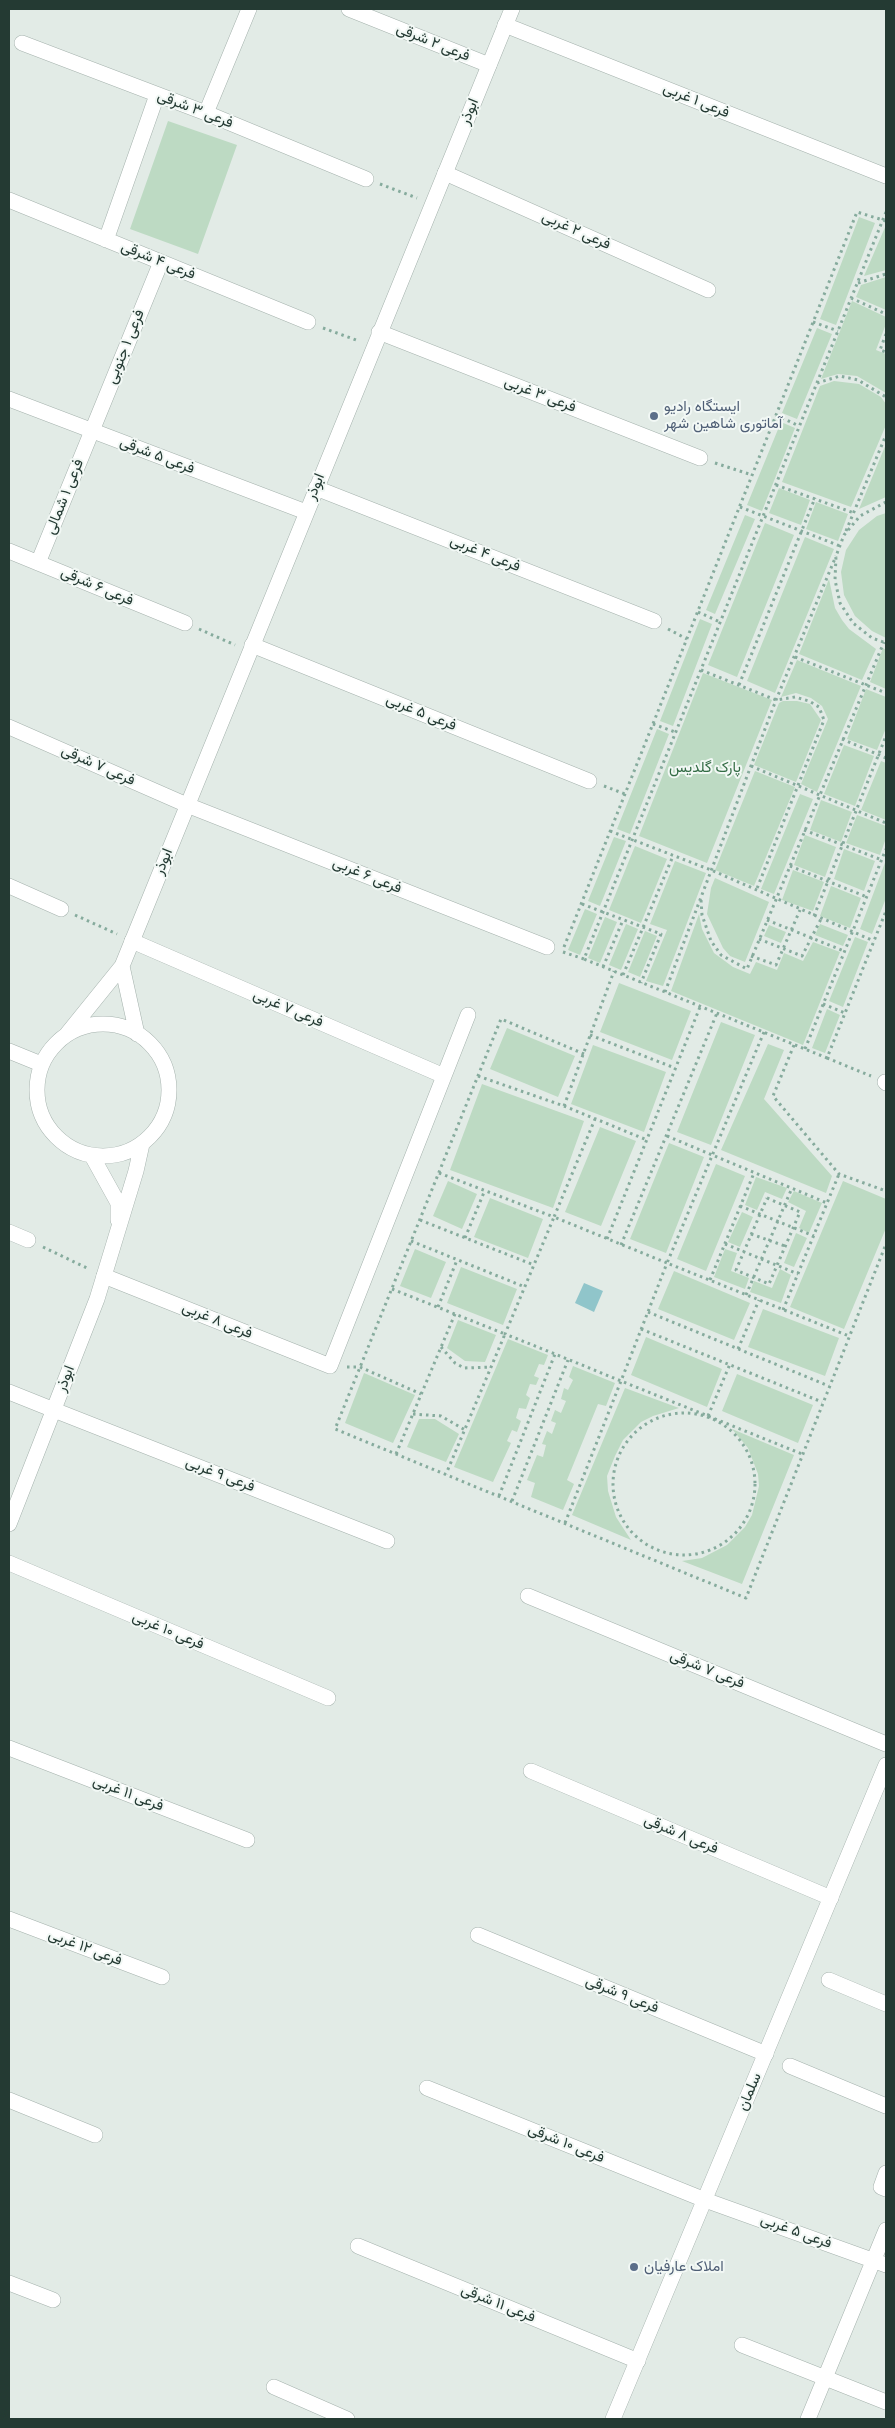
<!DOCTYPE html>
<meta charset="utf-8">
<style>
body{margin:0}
#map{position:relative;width:895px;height:2428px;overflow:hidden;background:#e2ebe6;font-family:"Nunito Sans",sans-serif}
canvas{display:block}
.frame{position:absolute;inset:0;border:10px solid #243a33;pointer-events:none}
</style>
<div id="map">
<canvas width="895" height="2428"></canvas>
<div class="frame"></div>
</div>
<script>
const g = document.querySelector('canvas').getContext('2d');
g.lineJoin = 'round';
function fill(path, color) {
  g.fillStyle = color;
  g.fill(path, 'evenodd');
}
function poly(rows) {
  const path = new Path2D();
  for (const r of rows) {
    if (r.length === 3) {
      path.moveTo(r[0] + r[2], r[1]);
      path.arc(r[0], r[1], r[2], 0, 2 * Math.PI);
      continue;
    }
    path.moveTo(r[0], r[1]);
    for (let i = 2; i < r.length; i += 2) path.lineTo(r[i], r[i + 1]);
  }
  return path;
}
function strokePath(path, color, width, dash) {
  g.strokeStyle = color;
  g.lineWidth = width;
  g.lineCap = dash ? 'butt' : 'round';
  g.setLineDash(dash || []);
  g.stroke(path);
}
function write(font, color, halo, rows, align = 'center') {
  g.font = font + ' "Nunito Sans",Vazirmatn,sans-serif';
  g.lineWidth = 4;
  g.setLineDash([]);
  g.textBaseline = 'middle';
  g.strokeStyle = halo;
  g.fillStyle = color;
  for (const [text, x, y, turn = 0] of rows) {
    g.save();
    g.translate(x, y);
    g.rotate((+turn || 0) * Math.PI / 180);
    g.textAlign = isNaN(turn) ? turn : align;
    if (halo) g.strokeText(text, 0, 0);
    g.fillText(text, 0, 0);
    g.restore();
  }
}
const green = poly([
 [168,121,237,145,198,254,130,229],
 [859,217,875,223,836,325,820,319],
 [886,225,886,270,864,276],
 [886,277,886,310,856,297,861,285],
 [852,301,886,317,886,324,876,350,886,354,886,393,857,376,838,374,821,379],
 [817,328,832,334,797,419,782,413],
 [834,381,859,384,881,397,886,404,886,425,851,507,782,482,820,386],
 [781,422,795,428,762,511,747,505],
 [886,444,886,497,859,509],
 [779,488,810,500,801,525,769,513],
 [816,502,848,514,838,541,806,529],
 [886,513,886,638,872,631,855,616,844,595,841,572,846,550,859,530,877,516],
 [745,515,755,519,715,614,706,610],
 [765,523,794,535,737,677,708,665],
 [805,537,834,549,775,693,747,681],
 [829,579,835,608,842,620,849,629,876,649,862,680,799,654],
 [700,619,712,624,673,726,660,721],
 [883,648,886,650,886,689,870,682],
 [797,660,861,686,817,792,801,784,828,719,822,706,811,698,796,693,781,697],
 [703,673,772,700,707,863,639,836],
 [866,689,886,697,886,728,877,750,847,739],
 [783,701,797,701,810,704,821,720,796,782,754,765,779,703],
 [657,729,669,734,630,834,617,829],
 [844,745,874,756,855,806,824,794],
 [881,761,886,763,886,820,861,810],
 [755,771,795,787,754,886,715,870],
 [800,794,813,799,774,894,761,889],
 [821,800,852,812,841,842,810,830],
 [857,815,886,826,886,838,880,855,846,843],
 [805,835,836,847,825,877,794,865],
 [614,837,626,841,600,906,588,901],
 [635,846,667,859,641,923,609,910],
 [844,849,875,861,864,891,834,879],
 [886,860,886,898,872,934,860,929],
 [675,861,706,873,663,986,646,981,667,930,650,924],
 [793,870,824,882,813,911,782,900],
 [715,878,769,902,745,962,730,956,723,948,707,914,711,888],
 [831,886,861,898,850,928,820,916],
 [585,909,597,914,580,955,568,950],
 [699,914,702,929,714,953,733,967,750,974,756,962,777,970,784,953,803,961,813,942,840,952,803,1045,671,991],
 [605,917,617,922,600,963,588,958],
 [626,924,638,929,621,970,609,965],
 [820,924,848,935,843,946,815,935],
 [769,925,786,932,781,943,764,936],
 [645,931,657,936,640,977,628,972],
 [855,937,868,942,843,1007,829,1001],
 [619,983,691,1011,672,1060,600,1032],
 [827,1009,840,1015,825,1053,812,1048],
 [721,1022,755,1035,711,1145,677,1132],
 [507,1028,575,1056,558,1097,490,1069],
 [768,1044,784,1050,764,1099,832,1176,826,1193,721,1150],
 [593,1045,666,1072,644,1132,571,1104],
 [482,1084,584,1121,553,1208,450,1170],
 [600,1127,636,1141,601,1226,565,1212],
 [669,1143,704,1157,666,1253,630,1239],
 [716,1164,745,1176,706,1271,677,1259],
 [756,1177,787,1188,782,1199,765,1192,757,1210,745,1205],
 [448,1181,477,1194,462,1229,433,1216],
 [843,1181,886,1199,886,1228,844,1329,790,1307],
 [794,1191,822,1203,809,1233,799,1228,806,1211,788,1202],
 [490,1198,543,1219,528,1258,474,1237],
 [742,1212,753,1217,740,1247,728,1242],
 [796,1233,807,1238,794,1267,784,1263],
 [415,1249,446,1262,431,1298,400,1286],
 [725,1249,737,1253,731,1271,749,1278,745,1289,714,1277],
 [461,1267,517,1289,503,1325,447,1303],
 [780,1269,791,1275,781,1303,750,1292,754,1281,772,1288],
 [674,1271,750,1303,734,1340,658,1309],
 [763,1309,839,1338,825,1376,748,1347],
 [458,1320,496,1335,485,1362,465,1361,447,1348],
 [646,1337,722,1369,707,1407,631,1375],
 [508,1339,548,1355,544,1365,539,1364,534,1376,539,1378,536,1385,530,1384,526,1395,530,1398,526,1409,519,1408,516,1418,521,1421,517,1432,512,1430,507,1441,511,1443,493,1482,454,1467],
 [573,1366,615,1383,606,1406,598,1404,567,1480,574,1484,563,1510,531,1497,535,1483,527,1480,537,1455,543,1457,546,1445,542,1444,547,1431,552,1434,556,1423,551,1421,555,1410,561,1413,566,1401,561,1399,564,1388,568,1390,573,1380,569,1377],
 [364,1373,415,1395,393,1443,345,1423],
 [737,1374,813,1405,798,1443,722,1411],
 [625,1388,679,1408,653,1416,641,1422,623,1440,615,1456,607,1476,608,1491,616,1517,631,1540,572,1515],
 [419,1419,435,1419,459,1434,446,1462,407,1447],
 [732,1429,794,1455,742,1584,682,1561,702,1558,727,1545,745,1527,752,1515,759,1486,758,1474,748,1448]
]);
const water = poly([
 [584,1283,603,1291,594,1312,575,1303]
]);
const path = poly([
 [380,184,417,198],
 [886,212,584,959,827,1058,886,911],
 [858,283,886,274],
 [851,298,886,314],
 [813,322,838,331],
 [323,328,359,341],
 [886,334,880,350,886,352],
 [817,383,840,376,858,380,886,397],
 [776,415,799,426],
 [715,463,752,475],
 [776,485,854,513],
 [886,502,860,516,844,535,836,556,835,580,840,603,853,623,872,638,886,643],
 [740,507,840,546],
 [846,531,886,435],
 [698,612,720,622],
 [199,629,235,645],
 [668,629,687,639],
 [795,657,886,693],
 [701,670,776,700,795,697,809,701,819,707,824,720,756,891],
 [739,685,815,498],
 [653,724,675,732],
 [842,739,886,758],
 [751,766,886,823],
 [604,786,625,794],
 [804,830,882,860],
 [610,831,711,870,874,941],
 [790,866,867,897],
 [701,900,702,915,711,941,721,955,747,969,884,642],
 [582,904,661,934,641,983],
 [75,915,117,934],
 [814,916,886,736],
 [767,920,844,951],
 [759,939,802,956,821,919],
 [564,947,857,212,886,221],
 [563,952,584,959],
 [751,956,776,965,800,910],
 [603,967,623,920],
 [623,975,673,856],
 [665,992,776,700,836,556],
 [823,1004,845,1013],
 [764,1032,667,1263,849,1336],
 [590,1035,675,1068],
 [794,1045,773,1096,839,1174,886,1191],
 [805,1049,886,849],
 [584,1054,501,1019,335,1429,746,1598,886,1244],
 [827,1058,871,1076],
 [478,1076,564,1106,647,1140],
 [564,1106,614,971],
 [667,1136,827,1203],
 [439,1173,554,1217,595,1119],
 [767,1198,800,1212,769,1284,736,1270,767,1198],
 [740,1206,814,1236],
 [420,1220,534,1265],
 [751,1234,785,1246],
 [465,1238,485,1190],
 [607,1239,700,1007],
 [411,1241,525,1287],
 [725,1244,798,1274],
 [621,1245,717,1013],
 [43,1247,89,1269],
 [710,1280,754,1173],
 [392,1289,505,1334,446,1474],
 [746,1295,792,1188],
 [438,1307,457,1260],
 [783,1310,839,1174],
 [648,1312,829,1386],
 [641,1329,822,1402],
 [441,1347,455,1363,464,1368,491,1367],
 [738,1349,759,1300],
 [347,1367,360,1367,421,1394],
 [684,1484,71],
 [413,1414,441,1416,465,1430],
 [708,1416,730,1364],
 [396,1454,455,1314],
 [499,1496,555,1354],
 [512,1501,568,1360],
 [565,1523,621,1381,667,1263,554,1217,505,1334,555,1354,621,1381,708,1416,802,1454]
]);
const minor = poly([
 [349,9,489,65],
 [505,25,886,176],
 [22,43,206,113,366,179],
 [206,113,249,9],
 [445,173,708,290],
 [9,200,308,322],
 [106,240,157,95],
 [379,332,700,458],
 [9,399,306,512],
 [316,488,654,621],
 [9,551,185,623],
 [38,563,161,262],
 [252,645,589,781],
 [9,727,187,805,547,947],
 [9,886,61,909],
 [132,941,444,1076],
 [9,1051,41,1064],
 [885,1082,886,1083],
 [9,1232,28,1240],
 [104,1276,330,1366,468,1015],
 [54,1410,387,1541],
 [9,1563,328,1698],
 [528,1596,886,1744],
 [9,1748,247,1840],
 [531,1771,831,1898],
 [9,1919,162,1977],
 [478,1935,766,2054],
 [829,1980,886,2004],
 [790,2066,886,2106],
 [427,2088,705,2200,886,2265],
 [9,2100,95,2135],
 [886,2173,881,2187,886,2189],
 [358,2246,638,2361],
 [9,2283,53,2300],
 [742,2345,886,2402],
 [274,2387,347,2419],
 [808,2419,886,2230]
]);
const tertiary = poly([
 [122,966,137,1034],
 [103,1090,66],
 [67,1034,122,966,512,9],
 [92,1156,118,1203,118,1220],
 [9,1392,54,1410],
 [9,1524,97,1299,136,1171,142,1144],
 [613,2419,886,1765]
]);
const markers = [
 [654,416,5,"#5c6f8a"],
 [634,2267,5,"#5c6f8a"]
];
const streetNames = [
 ["فرعی ۲ شرقی",433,43,22],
 ["فرعی ۱ غربی",696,101,22],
 ["فرعی ۳ شرقی",195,110,21],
 ["ابوذر",470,112,-68],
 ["فرعی ۲ غربی",576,231,24],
 ["فرعی ۴ شرقی",158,261,22],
 ["فرعی ۱ جنوبی",126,347,-68],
 ["فرعی ۳ غربی",540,395,21],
 ["فرعی ۵ شرقی",157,456,21],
 ["ابوذر",316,487,-68],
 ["فرعی ۱ شمالی",65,497,-68],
 ["فرعی ۴ غربی",485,554,22],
 ["فرعی ۶ شرقی",97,587,23],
 ["فرعی ۵ غربی",421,713,22],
 ["فرعی ۷ شرقی",98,766,24],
 ["ابوذر",164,862,-68],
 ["فرعی ۶ غربی",367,876,22],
 ["فرعی ۷ غربی",288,1009,23],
 ["فرعی ۸ غربی",217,1321,22],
 ["ابوذر",66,1379,-69],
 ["فرعی ۹ غربی",220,1475,21],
 ["فرعی ۱۰ غربی",168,1631,23],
 ["فرعی ۷ شرقی",707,1670,22],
 ["فرعی ۱۱ غربی",128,1794,21],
 ["فرعی ۸ شرقی",681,1835,23],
 ["فرعی ۱۲ غربی",85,1948,21],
 ["فرعی ۹ شرقی",622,1995,22],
 ["سلمان",750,2092,-67],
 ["فرعی ۱۰ شرقی",566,2144,22],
 ["فرعی ۵ غربی",796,2232,20],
 ["فرعی ۱۱ شرقی",498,2304,22]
];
const serviceNames = [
 ["ایستگاه رادیو",664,407],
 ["آماتوری شاهین شهر",664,424],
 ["املاک عارفیان",644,2267]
];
const parkNames = [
 ["پارک گلدیس",705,768]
];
fill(green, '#bddac3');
fill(water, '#90c5ca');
strokePath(minor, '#a5b2ad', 16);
strokePath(tertiary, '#a5b2ad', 16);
strokePath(path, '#86ab9d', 3, [2.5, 4]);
strokePath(minor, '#fff', 15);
strokePath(tertiary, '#fff', 15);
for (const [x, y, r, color] of markers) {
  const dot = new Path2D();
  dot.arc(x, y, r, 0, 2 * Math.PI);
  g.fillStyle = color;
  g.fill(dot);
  strokePath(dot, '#f2f8f5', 2);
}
write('15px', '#243a33', '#f2f8f5', streetNames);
write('15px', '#4e5e75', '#f2f8f5', serviceNames, 'left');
write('15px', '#336c45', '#f2f8f5', parkNames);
</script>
